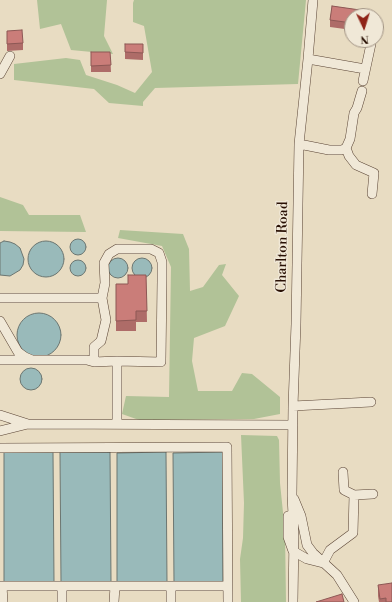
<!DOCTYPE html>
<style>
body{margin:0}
#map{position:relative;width:392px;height:602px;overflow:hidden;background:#e8dcc2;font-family:"Libre Bodoni",serif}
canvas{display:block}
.north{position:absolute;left:344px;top:8px;width:40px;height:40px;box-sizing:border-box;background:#f0e8d7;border:1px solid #a09283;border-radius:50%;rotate:176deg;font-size:11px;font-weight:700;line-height:16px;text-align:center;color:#291004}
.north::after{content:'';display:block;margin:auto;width:14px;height:18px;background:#8f2418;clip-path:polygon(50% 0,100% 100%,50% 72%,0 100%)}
</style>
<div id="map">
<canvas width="392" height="602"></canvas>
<div class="north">N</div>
</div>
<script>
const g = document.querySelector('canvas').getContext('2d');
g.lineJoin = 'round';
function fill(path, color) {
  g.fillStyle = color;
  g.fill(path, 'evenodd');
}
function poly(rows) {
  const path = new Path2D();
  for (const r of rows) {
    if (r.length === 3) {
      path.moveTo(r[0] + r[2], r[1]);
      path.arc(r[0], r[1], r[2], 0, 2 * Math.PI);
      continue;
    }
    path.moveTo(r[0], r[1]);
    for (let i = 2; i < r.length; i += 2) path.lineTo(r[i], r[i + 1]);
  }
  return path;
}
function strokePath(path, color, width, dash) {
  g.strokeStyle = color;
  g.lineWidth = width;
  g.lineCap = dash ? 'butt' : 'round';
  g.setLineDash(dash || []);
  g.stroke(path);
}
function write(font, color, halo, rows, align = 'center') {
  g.font = font + ' "Libre Bodoni",serif';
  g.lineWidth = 3;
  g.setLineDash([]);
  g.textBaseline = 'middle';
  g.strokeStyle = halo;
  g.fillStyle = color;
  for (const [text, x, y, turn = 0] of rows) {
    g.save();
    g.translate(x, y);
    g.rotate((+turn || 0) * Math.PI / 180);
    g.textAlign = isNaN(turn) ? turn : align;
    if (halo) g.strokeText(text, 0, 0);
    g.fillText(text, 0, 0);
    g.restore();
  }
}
const green = poly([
 [37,0,107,0,104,36,113,54,71,50,61,24,40,29],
 [134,0,306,0,298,84,155,88,143,102,143,106,109,103,94,89,14,80,14,64,66,58,80,60,86,75,117,85,135,93,152,72,144,26,133,22,133,3],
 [0,197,23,205,29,215,80,215,86,232,0,231],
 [120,230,183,234,189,249,190,291,203,287,219,265,226,264,222,275,239,296,225,326,194,338,192,361,198,391,232,391,242,373,252,374,280,397,280,414,254,419,139,420,122,414,126,396,169,397,171,267,162,246,118,238],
 [241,435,277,436,279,440,280,483,285,532,286,602,241,602,240,559,243,538,244,503]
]);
const water = poly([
 [78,247,8],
 [4,241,10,242,15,244,20,248,24,259,23,265,20,270,10,276,0,275,0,243,4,241],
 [46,259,18],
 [118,268,10],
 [142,268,10],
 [78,268,8],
 [39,335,22],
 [31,379,11],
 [4,452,53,452,54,582,4,583,4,452],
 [60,452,110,452,111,582,61,582,60,452],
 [166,452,167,583,117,583,117,453,166,452],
 [223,452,223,583,174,583,173,453,223,452]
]);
const minor = poly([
 [308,59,365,69],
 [0,74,10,56],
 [363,81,371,44],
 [299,144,329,150,342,150,346,148,350,139,354,113,357,108,362,91],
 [346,148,349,156,356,165,374,173,372,194],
 [0,298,102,298,106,320,101,341,94,347,94,362,117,361],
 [102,298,105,283,104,263,109,254,117,249,151,249,159,253,162,262,162,280,161,362,117,361,117,423],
 [0,321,18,352,25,357,32,360],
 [0,360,87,360,94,362],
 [293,406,371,402],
 [0,415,28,424,293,425],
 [0,431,28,424],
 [0,448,227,447,228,602],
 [354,495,373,494],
 [294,499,301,516,307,545,313,553,337,575,354,602],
 [288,516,288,537,293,551,307,559,323,563],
 [323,563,330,550,353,533,354,495,344,490,343,472],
 [0,586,227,586],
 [2,586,3,602],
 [62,602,62,586],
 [114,602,115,586],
 [171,602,171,586],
 [293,602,294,535,292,495,293,406,296,324,299,144,308,59,313,0]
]);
const wall = poly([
 [332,6,360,10,360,16,352,16,352,30,330,27,330,20],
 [7,31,23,43,23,50,7,51],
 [125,44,143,44,143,60,125,59],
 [91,52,110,52,111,72,91,72],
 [146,275,147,322,136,322,136,331,116,331,116,284,128,284],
 [378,585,392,602,379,602,378,596]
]);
const building = poly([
 [332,6,360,10,359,16,352,16,352,23,330,20,332,6],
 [22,30,23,43,7,44,7,31,22,30],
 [125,44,143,44,143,53,125,52,125,44],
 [91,52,110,52,111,65,91,66,91,52],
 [128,275,146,275,147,311,136,311,136,320,116,321,116,284,128,284,128,275],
 [392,583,392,602,386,602,386,598,380,599,378,585,392,583],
 [342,594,344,602,316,602,342,594]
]);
const streetNames = [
 ["Charlton Road",283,247,-89]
];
fill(green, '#b1c297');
fill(water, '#99baba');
strokePath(water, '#6c7671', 1);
strokePath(minor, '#594334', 10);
strokePath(minor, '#f0e8d7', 9);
fill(wall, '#ae6c68');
fill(building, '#ca7d79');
strokePath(building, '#8d5855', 1);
write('14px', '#291004', '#f0e8d7', streetNames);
</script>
